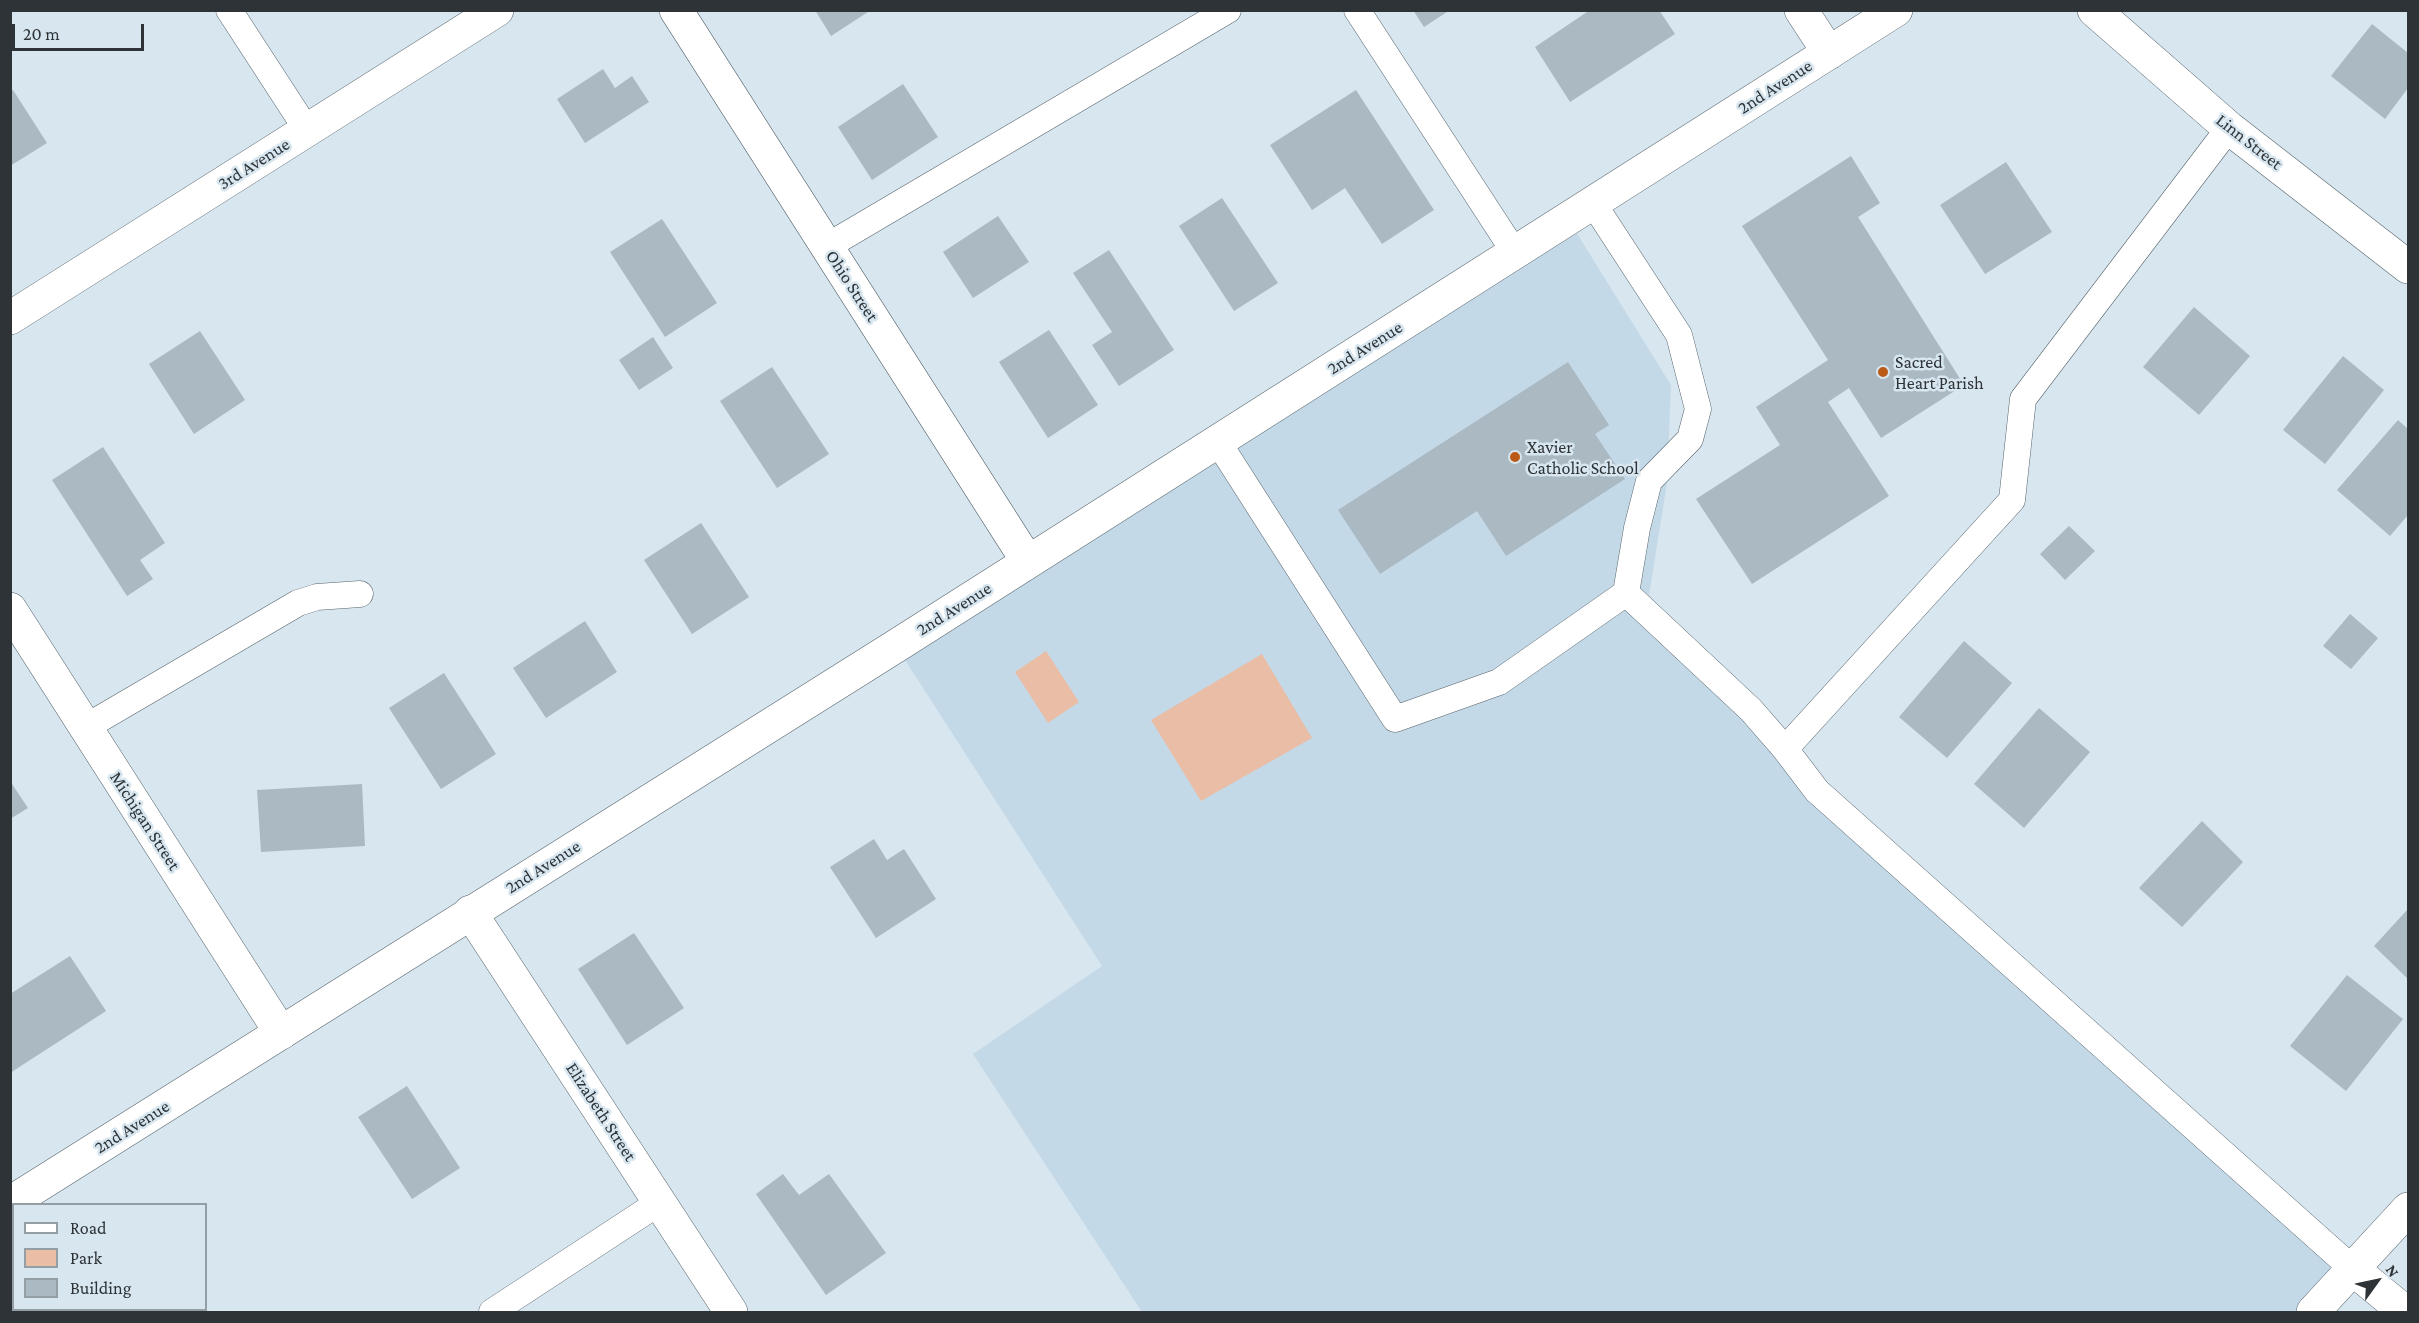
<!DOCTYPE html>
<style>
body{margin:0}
#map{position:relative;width:2419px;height:1323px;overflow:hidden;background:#d7e6ef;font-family:"Crimson Pro",serif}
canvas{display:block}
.frame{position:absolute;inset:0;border:12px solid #2e3337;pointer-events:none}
.legend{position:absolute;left:12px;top:1203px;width:195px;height:108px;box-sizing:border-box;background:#d7e6ef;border:2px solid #939ea5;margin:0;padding:8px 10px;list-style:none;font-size:18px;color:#2e3337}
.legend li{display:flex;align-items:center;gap:12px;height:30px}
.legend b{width:30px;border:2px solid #939ea5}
.north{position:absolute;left:2347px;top:1251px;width:60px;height:60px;-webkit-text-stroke:4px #d7e6ef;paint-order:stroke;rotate:57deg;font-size:16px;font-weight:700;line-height:24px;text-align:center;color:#2e3337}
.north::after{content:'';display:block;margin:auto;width:21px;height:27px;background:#2e3337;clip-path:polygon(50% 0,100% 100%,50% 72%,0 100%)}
.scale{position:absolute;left:12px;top:24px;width:132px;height:27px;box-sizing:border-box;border:3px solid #2e3337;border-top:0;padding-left:8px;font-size:18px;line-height:21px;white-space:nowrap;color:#2e3337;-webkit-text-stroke:4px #d7e6ef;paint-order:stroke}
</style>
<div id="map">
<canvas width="2419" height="1323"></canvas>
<div class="frame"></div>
<ul class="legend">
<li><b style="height:8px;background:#fff"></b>Road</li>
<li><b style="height:16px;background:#e9bda6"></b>Park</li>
<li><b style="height:16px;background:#aab9c2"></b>Building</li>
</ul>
<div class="north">N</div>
<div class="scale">20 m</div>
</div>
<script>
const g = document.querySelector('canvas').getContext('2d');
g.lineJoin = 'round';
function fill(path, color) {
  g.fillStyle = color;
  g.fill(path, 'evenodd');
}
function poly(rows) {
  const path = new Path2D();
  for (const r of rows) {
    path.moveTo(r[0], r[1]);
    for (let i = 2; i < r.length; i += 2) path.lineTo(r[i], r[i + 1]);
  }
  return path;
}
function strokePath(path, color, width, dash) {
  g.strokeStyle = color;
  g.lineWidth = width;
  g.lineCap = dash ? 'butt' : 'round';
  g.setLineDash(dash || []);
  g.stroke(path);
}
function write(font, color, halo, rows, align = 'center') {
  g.font = font + ' "Crimson Pro",serif';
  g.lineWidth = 5;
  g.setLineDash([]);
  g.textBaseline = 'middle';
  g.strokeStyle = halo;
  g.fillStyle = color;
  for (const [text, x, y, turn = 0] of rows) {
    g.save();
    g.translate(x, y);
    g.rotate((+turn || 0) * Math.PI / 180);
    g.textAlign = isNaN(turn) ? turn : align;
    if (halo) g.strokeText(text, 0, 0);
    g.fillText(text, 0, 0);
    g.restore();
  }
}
const built = poly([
 [1568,219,1671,385,1667,483,1649,595,1785,749,2354,1270,2313,1312,1142,1312,973,1054,1102,966,896,646]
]);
const green = poly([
 [1046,651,1079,702,1048,723,1015,672],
 [1262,654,1312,738,1201,801,1151,720]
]);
const building = poly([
 [815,10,871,10,831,36],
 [1413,10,1450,10,1424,27],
 [1590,10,1659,10,1675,34,1570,102,1535,47],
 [2372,24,2408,53,2408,88,2385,119,2331,76],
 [603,69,615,88,632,76,649,102,585,143,557,99],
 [903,84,938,137,872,180,838,127],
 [13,90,47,143,10,166,10,91],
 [1356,90,1434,210,1382,244,1345,188,1312,210,1270,145],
 [1851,156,1880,203,1858,217,1964,385,1881,438,1849,388,1828,402,1889,496,1752,584,1696,499,1780,445,1756,407,1828,360,1742,226],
 [2006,162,2052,232,1985,274,1940,205],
 [1222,198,1278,283,1234,311,1179,226],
 [998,216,1029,262,973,298,943,252],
 [662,219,717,303,665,337,610,252],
 [1109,250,1174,350,1119,386,1092,345,1112,332,1073,273],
 [2194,307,2250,356,2199,415,2143,367],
 [1049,330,1098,405,1048,438,999,362],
 [200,331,245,400,194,434,149,364],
 [653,337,673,368,639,390,619,360],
 [2343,356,2384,390,2325,464,2283,430],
 [1568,362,1609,425,1595,434,1625,479,1506,556,1477,511,1380,574,1338,510],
 [772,367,829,454,777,488,720,401],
 [2398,420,2408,429,2408,515,2390,536,2337,490],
 [103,447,165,543,140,560,153,579,127,596,52,480],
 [701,523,749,597,692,634,644,560],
 [2069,526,2095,551,2065,580,2040,554],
 [2350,614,2378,638,2351,669,2323,646],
 [585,621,617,672,546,718,513,668],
 [1964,641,2012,683,1947,758,1899,717],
 [444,673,496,754,441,789,389,708],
 [2039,708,2090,752,2024,828,1974,784],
 [10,781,28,808,10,819],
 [362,784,365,846,261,852,257,790],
 [2202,821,2243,862,2182,927,2139,888],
 [874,839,887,860,904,849,936,899,876,938,830,867],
 [2408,909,2408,979,2374,946],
 [634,933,684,1008,627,1045,578,969],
 [70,956,106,1011,10,1073,10,994],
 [2347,975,2403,1019,2346,1091,2290,1046],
 [407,1086,460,1168,412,1199,358,1117],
 [783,1174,799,1195,829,1174,886,1253,826,1295,756,1194],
 [125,1310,193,1310,194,1312,127,1312]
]);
const service = poly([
 [229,10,307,130],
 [1357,10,1515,253],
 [826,247,1228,10],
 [1218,442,1395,719,1499,682,1626,593,1637,528,1649,481,1690,439,1698,409,1679,335,1593,203],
 [1626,593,1751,710,1785,749,1817,791,2354,1270],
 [86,727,298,603,317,597,360,594],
 [1785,749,2012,500,2023,399,2229,128],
 [492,1312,660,1202]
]);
const minor = poly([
 [1801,10,1829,53],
 [2094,10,2229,128,2408,267],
 [10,318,497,10],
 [10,609,281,1033],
 [470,912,731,1312],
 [2354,1270,2405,1312],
 [2313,1312,2408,1209]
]);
const tertiary = poly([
 [676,10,1028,562],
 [10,1203,896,646,1896,10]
]);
const markers = [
 [1883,372,6,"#bb5a17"],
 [1515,457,6,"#bb5a17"]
];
const streetNames = [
 ["2nd Avenue",1775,87,-33],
 ["Linn Street",2249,142,38],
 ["3rd Avenue",254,164,-32],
 ["Ohio Street",852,286,57],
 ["2nd Avenue",1365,348,-32],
 ["2nd Avenue",954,609,-32],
 ["Michigan Street",145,821,57],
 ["2nd Avenue",543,867,-32],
 ["Elizabeth Street",601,1112,57],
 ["2nd Avenue",132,1127,-32]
];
const poiNames = [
 ["Sacred",1895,362],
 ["Heart Parish",1895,383],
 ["Xavier",1527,447],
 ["Catholic School",1527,468]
];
fill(built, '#c4d9e7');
fill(green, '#e9bda6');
fill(building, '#aab9c2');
strokePath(service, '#56636b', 27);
strokePath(minor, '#56636b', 34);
strokePath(tertiary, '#56636b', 34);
strokePath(service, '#fff', 26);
strokePath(minor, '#fff', 33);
strokePath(tertiary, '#fff', 33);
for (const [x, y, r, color] of markers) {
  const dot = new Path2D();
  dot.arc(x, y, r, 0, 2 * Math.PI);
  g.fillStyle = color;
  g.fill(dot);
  strokePath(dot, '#d7e6ef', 2);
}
write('18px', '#2e3337', '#d7e6ef', streetNames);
write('18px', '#2e3337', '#d7e6ef', poiNames, 'left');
</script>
